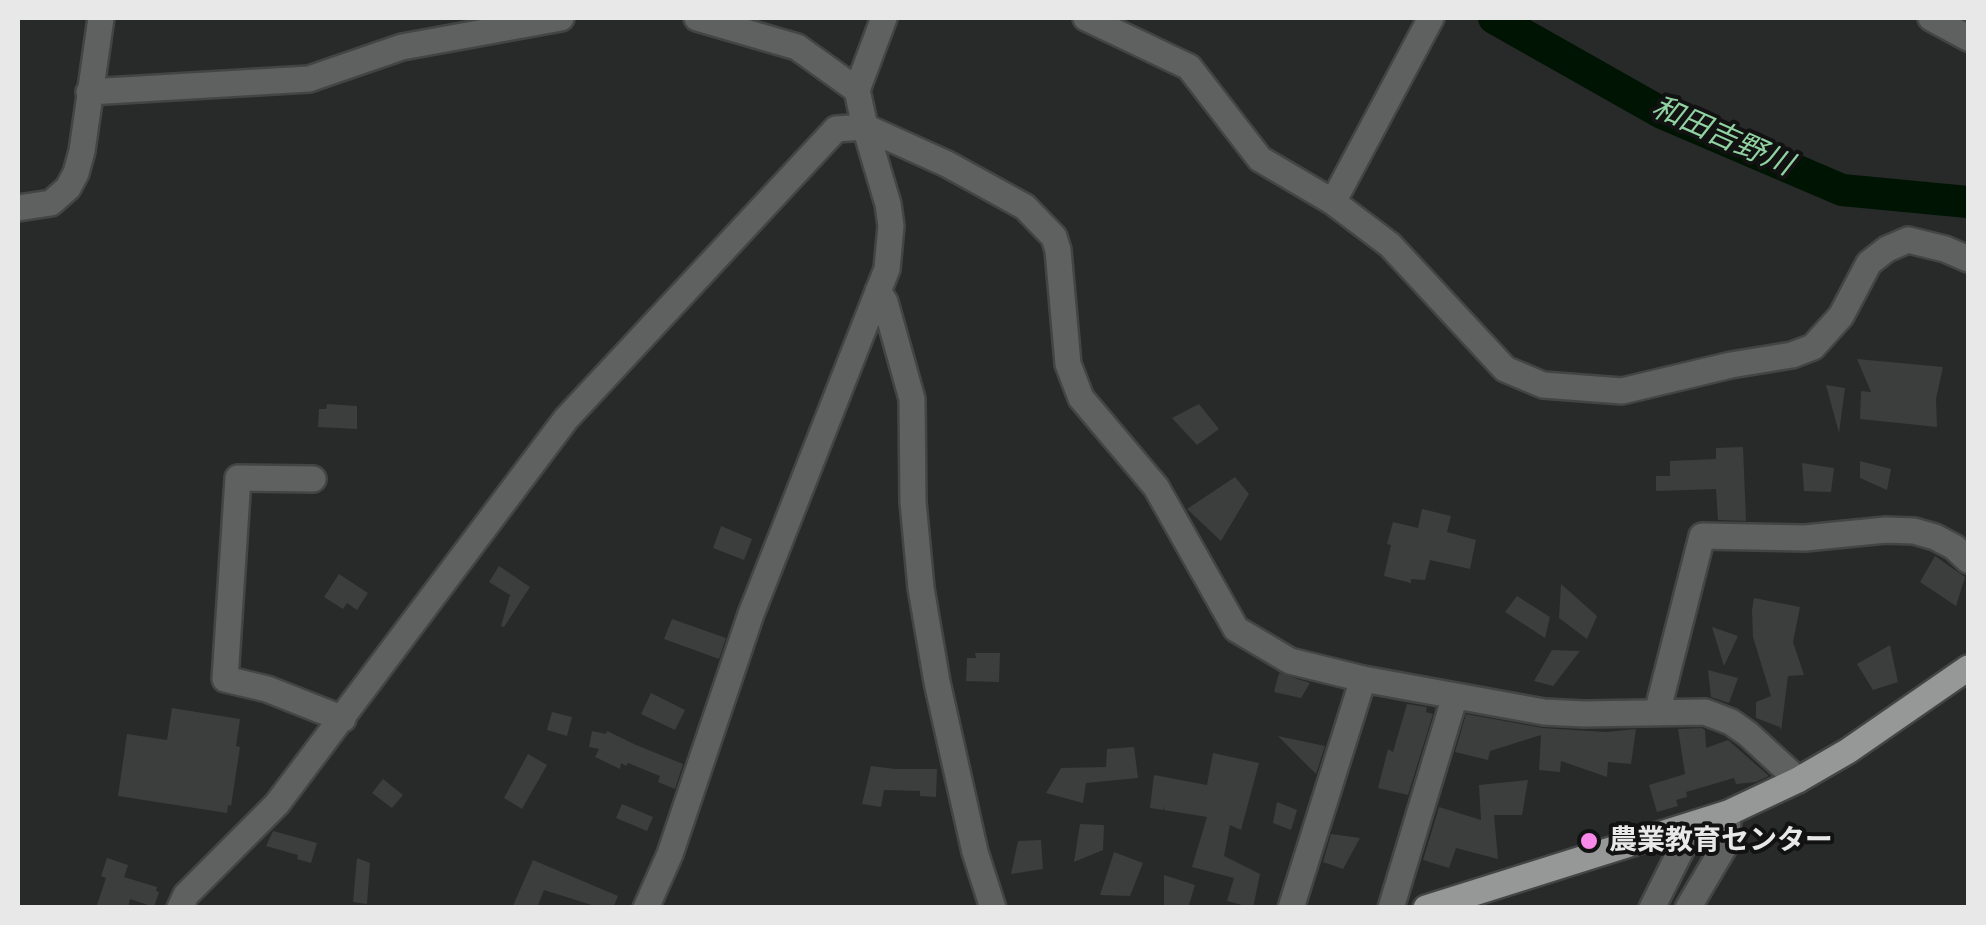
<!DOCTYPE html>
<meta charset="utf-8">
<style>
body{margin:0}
#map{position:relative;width:1986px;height:925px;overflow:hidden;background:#272a28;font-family:Arial,sans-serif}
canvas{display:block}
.frame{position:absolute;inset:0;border:20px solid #e7e8e7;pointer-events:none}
</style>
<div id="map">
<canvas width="1986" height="925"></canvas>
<div class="frame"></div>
</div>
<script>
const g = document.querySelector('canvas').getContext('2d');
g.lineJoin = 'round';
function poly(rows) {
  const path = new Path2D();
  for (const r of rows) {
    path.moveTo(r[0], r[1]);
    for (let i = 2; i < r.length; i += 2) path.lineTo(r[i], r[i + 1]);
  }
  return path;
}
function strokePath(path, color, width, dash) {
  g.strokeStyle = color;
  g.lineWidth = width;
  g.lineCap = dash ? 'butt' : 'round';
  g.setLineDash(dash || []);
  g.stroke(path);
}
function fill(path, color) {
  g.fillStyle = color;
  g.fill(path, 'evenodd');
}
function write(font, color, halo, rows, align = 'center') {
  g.font = font + ' Arial,"Noto Sans JP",sans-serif';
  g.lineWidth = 8;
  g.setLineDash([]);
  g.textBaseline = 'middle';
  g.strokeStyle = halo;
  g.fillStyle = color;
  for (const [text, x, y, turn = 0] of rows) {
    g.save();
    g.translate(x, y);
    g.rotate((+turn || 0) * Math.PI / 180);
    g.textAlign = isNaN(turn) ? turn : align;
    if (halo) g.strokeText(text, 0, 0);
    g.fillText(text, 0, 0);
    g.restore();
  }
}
const river = poly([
 [1494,18,1662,113,1842,190,1968,202]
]);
const building = poly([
 [1857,359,1943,367,1936,399,1937,427,1860,419,1861,391,1871,392],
 [1826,385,1845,388,1839,433],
 [327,404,357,406,357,429,318,427,319,409,326,409],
 [1199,404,1219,429,1197,445,1172,418],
 [1743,447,1746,521,1718,520,1716,489,1656,491,1656,476,1670,476,1670,461,1716,459,1716,448],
 [1860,461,1891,469,1887,490,1860,478],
 [1802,463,1834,468,1831,492,1804,491],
 [1235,477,1249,494,1221,541,1187,509],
 [1422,509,1451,516,1447,532,1476,540,1470,569,1430,560,1425,580,1411,579,1411,583,1384,576,1391,545,1387,544,1393,522,1418,528],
 [721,526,752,539,744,560,713,548],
 [1935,556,1965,577,1956,606,1920,582],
 [499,566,530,587,504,627,501,626,510,595,489,582],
 [339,574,368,593,357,610,347,603,343,609,324,597],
 [1561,584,1597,616,1587,639,1559,618],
 [1517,596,1550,617,1545,638,1505,612],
 [1754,598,1800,607,1793,642,1804,675,1788,676,1781,731,1780,727,1756,718,1756,702,1771,696,1753,637,1752,610],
 [672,619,726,638,719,659,664,639],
 [1712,627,1738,636,1724,666],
 [1890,645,1898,682,1873,690,1857,664],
 [1552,650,1580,651,1553,686,1534,681],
 [975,653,1000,653,999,682,966,681,967,658,976,658],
 [1708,670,1738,678,1729,703,1711,697],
 [1279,673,1310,683,1301,698,1274,692],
 [651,693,685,710,675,730,641,714],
 [1407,704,1427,707,1426,712,1433,714,1408,795,1378,788,1388,749,1393,752],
 [172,708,240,719,236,746,240,747,231,806,228,805,227,813,118,796,127,734,167,740],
 [552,712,572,717,567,736,547,730],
 [1466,714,1543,728,1606,732,1636,729,1631,764,1608,762,1607,777,1561,761,1560,772,1539,770,1541,735,1490,751,1488,760,1455,752],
 [1702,728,1705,730,1706,748,1728,740,1769,776,1756,782,1736,784,1734,778,1686,792,1687,797,1676,800,1678,806,1657,812,1649,785,1685,774,1678,729],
 [592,731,606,734,607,731,636,745,683,764,675,789,658,782,660,776,628,763,626,766,621,763,620,769,595,757,599,749,589,747],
 [1278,736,1325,746,1316,774],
 [1134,747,1138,778,1086,783,1083,803,1046,793,1061,768,1106,767,1107,749],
 [1213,753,1259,763,1241,830,1230,825,1224,856,1260,874,1253,908,1227,901,1234,878,1192,867,1207,817,1164,810,1164,806,1163,810,1150,808,1154,775,1207,785],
 [528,754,547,765,522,809,504,798],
 [871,766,895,769,937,769,936,797,920,796,920,791,884,790,881,807,862,804],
 [383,779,403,795,392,808,372,793],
 [1528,780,1522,815,1494,815,1498,859,1456,848,1449,868,1423,860,1439,807,1481,820,1479,785],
 [1277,802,1297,810,1291,830,1273,823],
 [622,804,653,817,647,831,616,818],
 [1080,824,1104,825,1103,850,1074,862],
 [273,831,317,843,311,863,297,859,298,855,266,846],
 [1331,834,1360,838,1343,869,1323,862],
 [1041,840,1043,869,1011,874,1018,841],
 [1114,852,1143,863,1130,896,1100,895],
 [107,858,128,865,124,877,157,887,156,891,159,892,154,907,130,899,128,908,96,908,106,878,101,876],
 [357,858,370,863,367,904,353,902],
 [533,860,618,896,613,908,601,908,544,890,537,908,512,908],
 [1164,875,1195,885,1188,908,1164,905]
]);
const minor = poly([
 [697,18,797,47,857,90],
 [1086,18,1189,67,1260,159,1333,202,1390,245,1505,369,1543,385,1622,391,1731,365,1792,355,1813,347,1841,316,1869,263,1887,249,1908,240,1945,249,1968,259],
 [1931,18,1968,38],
 [89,92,309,79,402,47,561,18],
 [1333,202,1431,18],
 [18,208,51,203,68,188,76,173,82,151,101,18],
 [878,291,885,302,912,399,913,502,921,588,937,682,975,852,993,908],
 [313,479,238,478,225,679,267,689,343,719],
 [1657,713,1702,536,1805,538,1886,530,1914,531,1935,537,1954,547,1968,560],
 [180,908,186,895,277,804,566,419,836,129,865,127,947,164,1025,207,1054,237,1058,250,1068,364,1081,398,1156,487,1236,629,1290,661,1363,679,1544,712,1584,714,1705,712,1731,722,1748,734,1798,780],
 [646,908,670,854,751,614,887,269,891,226,888,204,865,127,857,90,884,18],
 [1291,908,1363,679],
 [1391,908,1455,696],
 [1652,908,1684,844,1687,827],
 [1688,908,1727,842,1728,813]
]);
const major = poly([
 [1426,908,1728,813,1798,780,1848,751,1968,668]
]);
const markers = [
 [1589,841,10,"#f888e9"]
];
const poiNames = [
 ["農業教育センター",1609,841]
];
const waterNames = [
 ["和田吉野川",1722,137,24]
];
strokePath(river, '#001404', 32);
fill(building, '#3b3e3c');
strokePath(minor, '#424543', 30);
strokePath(major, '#424543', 30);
strokePath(minor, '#5f6160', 25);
strokePath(major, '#959896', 25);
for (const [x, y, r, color] of markers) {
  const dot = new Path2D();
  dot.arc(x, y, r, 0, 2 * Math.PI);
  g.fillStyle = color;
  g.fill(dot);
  strokePath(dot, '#111211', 4);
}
write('bold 28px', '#e7e8e7', '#111211', poiNames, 'left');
write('italic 30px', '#90d2a2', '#111211', waterNames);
</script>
